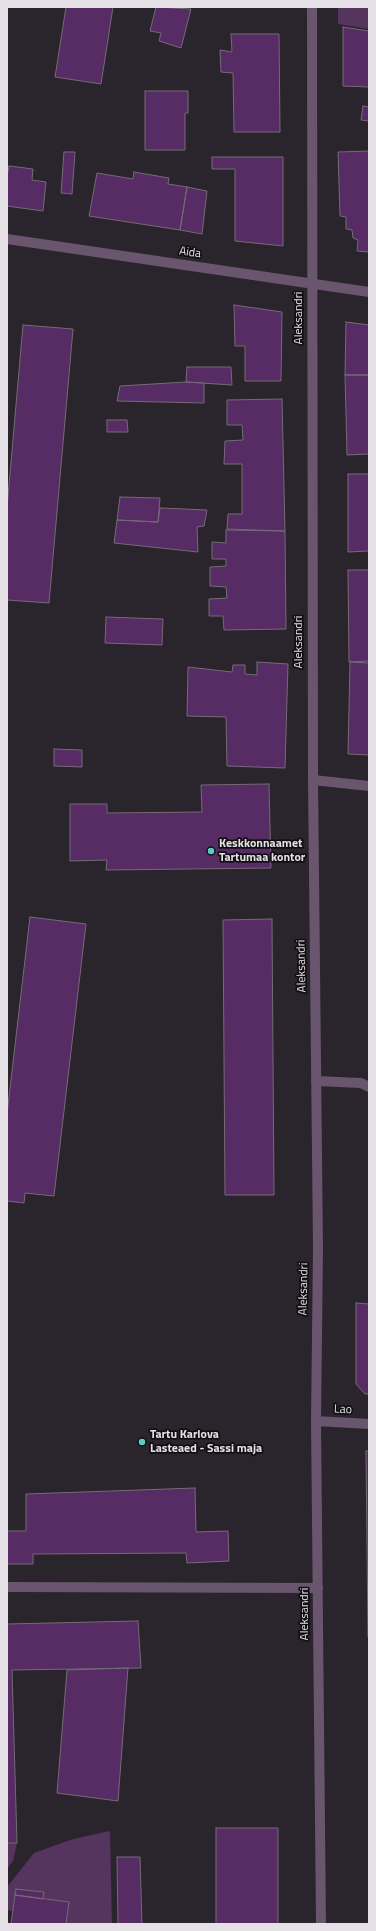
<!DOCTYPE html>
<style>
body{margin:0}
#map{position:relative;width:376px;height:1931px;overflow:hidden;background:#2a242c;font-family:"Titillium Web",sans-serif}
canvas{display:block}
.frame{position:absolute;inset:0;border:8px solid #e5e1e7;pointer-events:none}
</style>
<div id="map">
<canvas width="376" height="1931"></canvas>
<div class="frame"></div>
</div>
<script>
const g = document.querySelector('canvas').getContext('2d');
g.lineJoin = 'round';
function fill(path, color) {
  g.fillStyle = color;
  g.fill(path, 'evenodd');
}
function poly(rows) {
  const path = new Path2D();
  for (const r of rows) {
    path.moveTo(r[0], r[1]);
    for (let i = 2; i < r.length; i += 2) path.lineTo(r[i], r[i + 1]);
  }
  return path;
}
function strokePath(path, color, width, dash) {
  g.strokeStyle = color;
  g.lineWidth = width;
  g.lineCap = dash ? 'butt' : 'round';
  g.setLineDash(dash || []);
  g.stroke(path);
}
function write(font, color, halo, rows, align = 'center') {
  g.font = font + ' "Titillium Web",sans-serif';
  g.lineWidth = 3.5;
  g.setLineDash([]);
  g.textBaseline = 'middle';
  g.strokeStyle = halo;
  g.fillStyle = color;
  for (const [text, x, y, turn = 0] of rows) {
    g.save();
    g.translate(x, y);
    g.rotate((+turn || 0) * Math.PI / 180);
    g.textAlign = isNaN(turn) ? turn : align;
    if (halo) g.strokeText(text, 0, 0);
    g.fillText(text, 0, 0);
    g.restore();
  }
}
const green = poly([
 [338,7,369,7,369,29,338,24],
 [110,1831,112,1924,66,1924,69,1902,43,1899,44,1892,16,1889,13,1911,7,1910,7,1887,34,1853,73,1839],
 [7,1843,17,1843,13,1861,7,1869]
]);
const building = poly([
 [66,7,113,7,101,84,55,77,66,7],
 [156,7,191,9,181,48,159,41,161,33,150,31,156,7],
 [343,27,369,31,369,87,343,86,343,27],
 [231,34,279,34,280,132,234,132,233,73,221,72,220,50,232,52,231,34],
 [145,91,188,91,188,113,185,113,185,150,145,150,145,91],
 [363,106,369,107,369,121,361,120,363,106],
 [369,151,369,252,357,251,358,240,353,238,352,230,346,229,346,217,340,216,338,152,369,151],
 [64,152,75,152,72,194,61,193,64,152],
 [212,157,283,157,283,246,235,241,235,169,212,169,212,157],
 [9,166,33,169,32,180,46,182,43,211,7,206,7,176,9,166],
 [134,172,169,178,168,184,187,187,180,230,89,216,97,173,133,179,134,172],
 [187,187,207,191,202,234,180,230,187,187],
 [234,305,282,312,281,381,245,381,245,346,235,346,234,305],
 [346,322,369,325,369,375,345,375,346,322],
 [23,325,73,329,49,603,7,600,7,508,23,325],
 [187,367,231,367,232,385,186,382,187,367],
 [345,375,369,375,369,454,347,455,345,375],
 [186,382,204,383,204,403,117,401,120,386,186,382],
 [282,399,285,531,227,529,228,514,242,514,242,464,224,464,225,441,243,440,242,425,227,425,227,400,282,399],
 [107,420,127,420,128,432,107,432,107,420],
 [348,474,369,474,369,551,348,552,348,474],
 [120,497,160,498,158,522,117,520,120,497],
 [160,508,207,510,204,526,197,527,198,552,114,543,117,520,158,522,160,508],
 [226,530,285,531,286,629,224,630,223,616,209,616,209,599,227,598,226,587,210,586,210,567,226,566,226,559,212,559,212,542,226,543,226,530],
 [348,570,369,570,369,661,349,662,348,570],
 [106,617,163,619,162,645,105,643,106,617],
 [257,662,288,664,285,768,227,766,226,717,187,716,188,667,232,672,233,665,245,665,245,674,257,675,257,662],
 [350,662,369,663,369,755,348,754,350,662],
 [54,749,82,750,82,767,54,766,54,749],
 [269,784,271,868,106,870,107,860,70,861,70,804,107,804,107,813,202,812,201,785,269,784],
 [30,917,86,924,54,1196,25,1193,24,1203,7,1201,7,1114,30,917],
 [272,919,274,1195,225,1195,223,920,272,919],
 [356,1303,369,1304,369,1394,365,1394,356,1384,356,1303],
 [366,1451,369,1451,369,1637,368,1637,366,1451],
 [195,1488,196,1532,228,1531,229,1561,187,1563,186,1553,33,1554,33,1564,7,1564,7,1531,26,1531,26,1494,195,1488],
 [138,1621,141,1668,12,1670,17,1843,7,1843,7,1624,138,1621],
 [128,1668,118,1801,57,1793,67,1670,128,1668],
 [216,1828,278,1828,278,1924,216,1924,216,1828],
 [117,1857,140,1857,142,1924,118,1924,117,1857],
 [16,1889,44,1892,43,1899,15,1895,16,1889],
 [15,1895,69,1902,66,1924,11,1924,15,1895]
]);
const lane = poly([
 [316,1081,361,1083,369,1087],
 [7,1587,318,1588]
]);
const street = poly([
 [312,7,313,780,318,1248,316,1421,321,1924],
 [7,239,369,292],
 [313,780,369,786],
 [316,1421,369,1424]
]);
const markers = [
 [211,851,4,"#59cebe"],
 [142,1442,4,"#59cebe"]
];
const streetNames = [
 ["Aida",190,253,8],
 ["Aleksandri",299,318,-90],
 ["Aleksandri",299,642,-90],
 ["Aleksandri",302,966,-91],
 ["Aleksandri",304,1289,-89],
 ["Lao",343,1410,3],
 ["Aleksandri",305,1614,-90]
];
const poiNames = [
 ["Keskkonnaamet",219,844],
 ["Tartumaa kontor",219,858],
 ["Tartu Karlova",150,1435],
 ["Lasteaed - Sassi maja",150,1449]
];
fill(green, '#55345e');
fill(building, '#572b63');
strokePath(building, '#736c76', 1);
strokePath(lane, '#69556e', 10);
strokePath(street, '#69556e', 10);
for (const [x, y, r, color] of markers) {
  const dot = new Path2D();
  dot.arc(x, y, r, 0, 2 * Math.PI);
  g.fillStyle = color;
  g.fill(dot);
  strokePath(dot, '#110e12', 1.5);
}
write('12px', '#e5e1e7', '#110e12', streetNames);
write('bold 12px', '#e5e1e7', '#110e12', poiNames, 'left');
</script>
